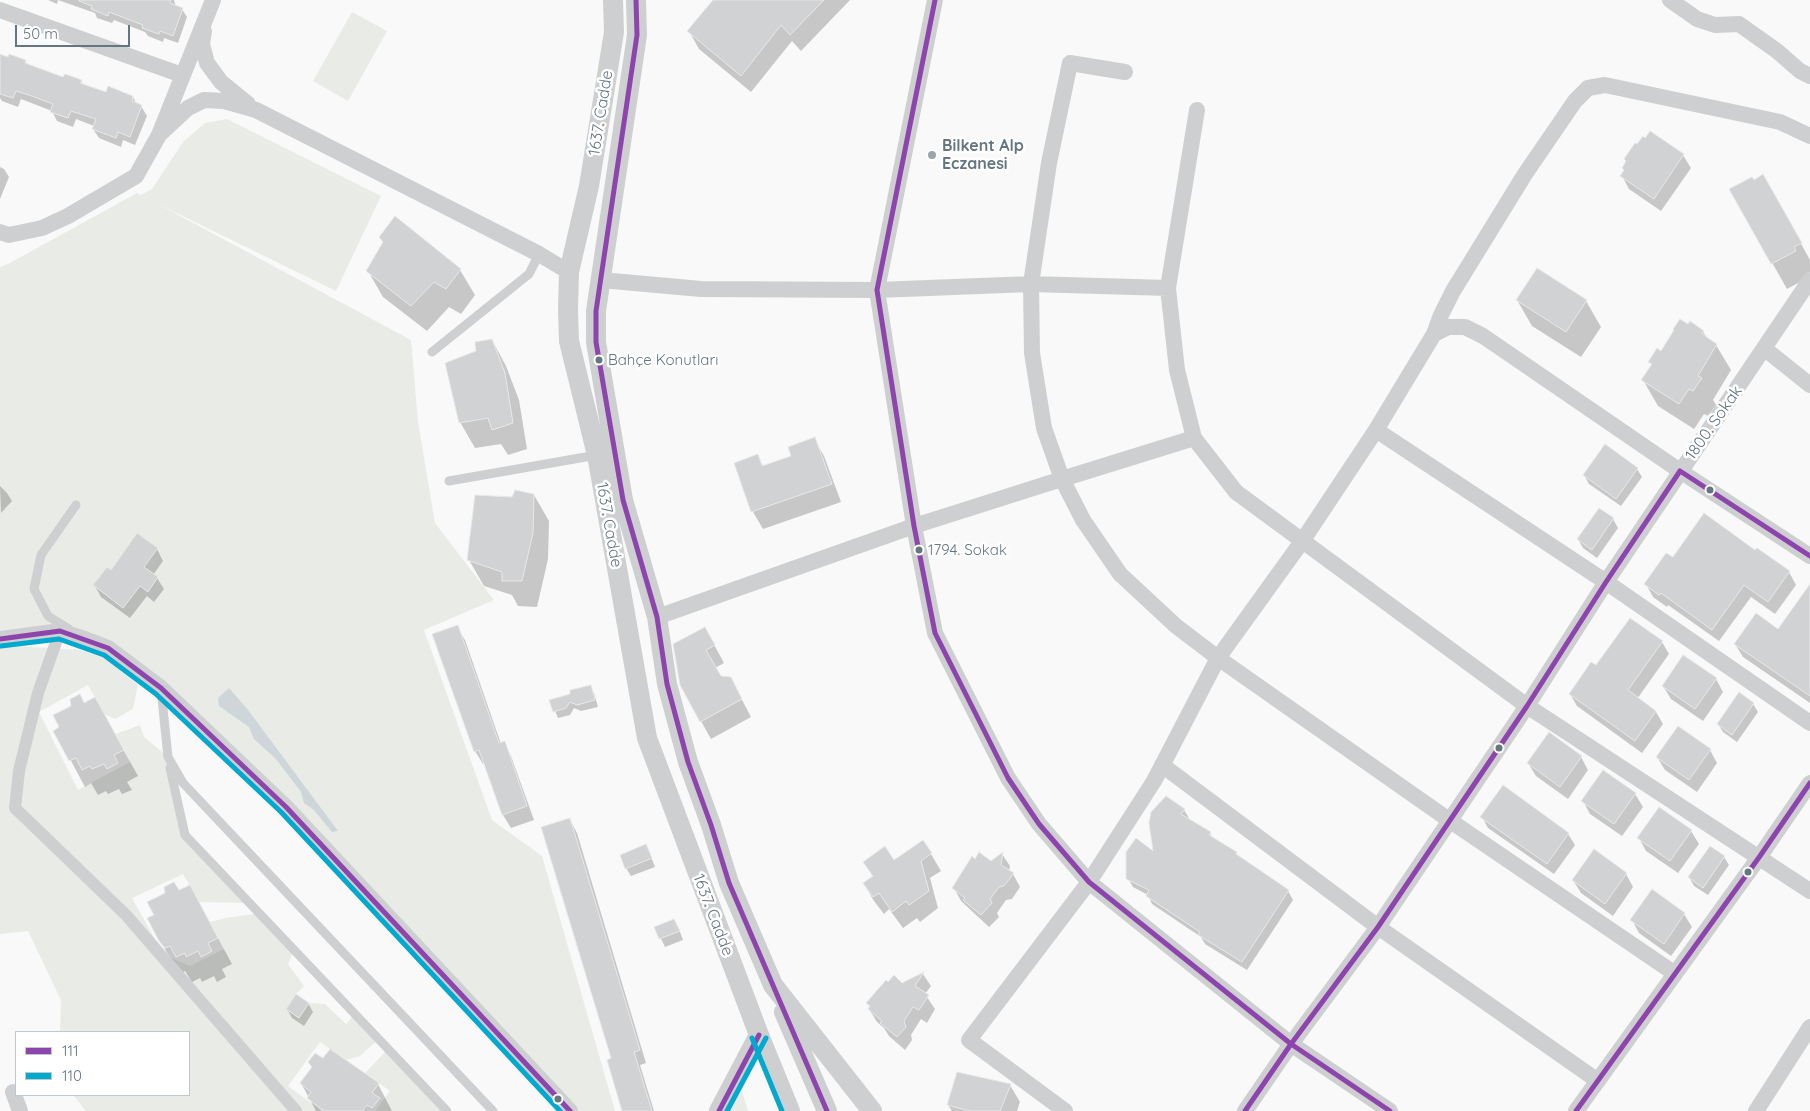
<!DOCTYPE html>
<meta charset="utf-8">
<style>
body{margin:0}
#map{position:relative;width:1810px;height:1111px;overflow:hidden;background:#f9f9f9;font-family:Quicksand,sans-serif}
canvas{display:block}
.legend{position:absolute;left:15px;top:1031px;width:175px;height:65px;box-sizing:border-box;background:#fff;border:1px solid #c1c8cd;margin:0;padding:6px 9px;list-style:none;font-size:15px;color:#657683}
.legend li{display:flex;align-items:center;gap:10px;height:25px}
.legend b{width:25px;border:1px solid #c1c8cd}
.scale{position:absolute;left:15px;top:25px;width:115px;height:22px;box-sizing:border-box;border:2px solid #657683;border-top:0;padding-left:6px;font-size:15px;line-height:18px;white-space:nowrap;color:#657683;-webkit-text-stroke:4px #fff;paint-order:stroke}
</style>
<div id="map">
<canvas width="1810" height="1111"></canvas>
<ul class="legend">
<li><b style="height:6px;background:#8e44ad"></b>111</li>
<li><b style="height:6px;background:#00a9ce"></b>110</li>
</ul>
<div class="scale">50 m</div>
</div>
<script>
const g = document.querySelector('canvas').getContext('2d');
g.lineJoin = 'round';
function fill(path, color) {
  g.fillStyle = color;
  g.fill(path, 'evenodd');
}
function poly(rows) {
  const path = new Path2D();
  for (const r of rows) {
    path.moveTo(r[0], r[1]);
    for (let i = 2; i < r.length; i += 2) path.lineTo(r[i], r[i + 1]);
  }
  return path;
}
function strokePath(path, color, width, dash) {
  g.strokeStyle = color;
  g.lineWidth = width;
  g.lineCap = dash ? 'butt' : 'round';
  g.setLineDash(dash || []);
  g.stroke(path);
}
function write(font, color, halo, rows, align = 'center') {
  g.font = font + ' Quicksand,sans-serif';
  g.lineWidth = 5;
  g.setLineDash([]);
  g.textBaseline = 'middle';
  g.strokeStyle = halo;
  g.fillStyle = color;
  for (const [text, x, y, turn = 0] of rows) {
    g.save();
    g.translate(x, y);
    g.rotate((+turn || 0) * Math.PI / 180);
    g.textAlign = isNaN(turn) ? turn : align;
    if (halo) g.strokeText(text, 0, 0);
    g.fillText(text, 0, 0);
    g.restore();
  }
}
const green = poly([
 [352,12,387,31,348,101,313,81],
 [227,119,381,196,336,291,156,203,411,340,418,422,435,523,494,600,424,630,492,820,542,856,615,1111,572,1111,286,807,108,648,60,631,0,639,0,267,8,264,137,193,141,195,152,189,183,142,205,123],
 [0,645,80,650,102,656,138,685,133,709,115,719,104,714,88,685,39,712,78,790,130,762,116,734,140,725,144,737,168,757,185,835,250,903,199,902,183,874,132,898,164,955,190,966,224,949,210,922,226,918,260,913,294,950,288,964,304,986,296,994,286,1009,298,1018,309,1003,325,1004,346,1024,355,1014,379,1039,360,1056,346,1060,320,1042,288,1086,322,1111,86,1111,73,1095,189,1095,189,1032,60,1032,61,1000,28,931,0,934],
 [388,1049,447,1111,375,1111,390,1091,365,1073],
 [741,1088,748,1111,730,1111]
]);
const water = poly([
 [229,688,248,710,338,831,332,832,314,810,304,803,301,792,276,759,254,739,249,727,219,706,218,698]
]);
const shadow = poly([
 [48,0,174,0,176,7,182,9,187,17,178,43,164,38,163,42,148,36,145,32,114,20,112,23,97,18,95,13,58,0,57,4],
 [715,0,850,0,801,51,792,41,751,92,699,49,689,31],
 [0,55,25,61,28,65,64,78,81,81,83,85,107,94,133,97,137,105,141,106,147,116,135,145,123,140,121,147,99,138,93,129,94,126,76,119,73,127,57,121,52,111,21,99,18,107,2,101,0,98],
 [1683,155,1691,168,1661,211,1629,189,1622,176,1627,162],
 [0,167,4,169,9,177,0,199],
 [1731,190,1778,202,1810,260,1810,272,1807,273,1809,277,1787,289],
 [460,270,475,295,461,314,449,307,427,331,383,297,368,271],
 [1517,300,1586,301,1601,327,1581,357,1532,326],
 [1675,331,1703,332,1708,339,1716,345,1731,370,1713,400,1716,405,1708,416,1704,414,1694,429,1658,406,1643,380,1652,366,1650,362,1661,353],
 [492,340,506,366,519,400,527,449,508,455,501,444,475,448,460,422,478,352],
 [814,439,824,456,841,502,763,529,753,512,736,464,757,456,764,467,793,457],
 [1637,469,1642,477,1621,506,1589,484,1584,475],
 [0,486,7,493,12,501,1,513],
 [534,495,549,521,548,559,537,607,518,606,512,595,484,586,469,560,512,498],
 [1613,519,1618,528,1597,558,1583,548,1578,539],
 [157,549,163,561,153,575,157,578,164,589,154,602,147,596,130,618,101,597,95,586,111,572],
 [1756,552,1789,572,1796,585,1775,614,1751,597,1719,641,1668,605,1667,607,1653,597,1646,584,1673,559],
 [1810,587,1810,703,1743,657,1735,644,1778,631],
 [457,627,465,640,501,744,504,743,511,756,534,820,511,828,503,815,485,764,483,764,475,751],
 [705,628,724,663,715,668,720,677,740,696,751,717,711,739,701,721],
 [1662,642,1669,654,1637,699,1656,712,1663,724,1642,753,1577,706,1570,694,1596,667],
 [1716,679,1723,692,1703,721,1671,699,1663,686],
 [590,686,594,693,598,707,581,711,574,708,570,715,558,718,551,701,572,695],
 [84,704,109,724,138,776,127,782,132,790,122,794,119,789,108,794,106,791,98,795,91,783,85,787,55,731],
 [1753,704,1758,712,1737,742,1723,732,1718,724],
 [1710,750,1717,763,1697,792,1665,770,1657,757],
 [1581,757,1588,770,1568,799,1536,776,1528,763],
 [1635,794,1643,807,1622,836,1590,814,1583,801],
 [1659,809,1691,831,1699,844,1678,873,1646,851,1639,838],
 [1184,810,1189,818,1188,820,1210,833,1212,838,1236,853,1239,858,1288,891,1293,900,1247,970,1205,944,1201,937,1152,904,1148,895,1133,887,1128,878,1155,854,1150,823],
 [1482,817,1568,834,1575,845,1554,874,1488,828],
 [570,820,577,833,646,1063,640,1065,654,1111,623,1111],
 [1711,847,1724,857,1729,865,1708,895,1694,886,1689,877],
 [650,854,655,867,631,876,626,868],
 [931,854,941,871,930,878,938,908,920,922,917,918,903,928,889,909,884,914,874,901,864,884,873,877,865,862,894,861],
 [1002,854,1010,866,1009,871,1013,874,1020,887,1012,899,1006,900,997,913,999,917,989,927,961,901,954,888,975,861,990,863],
 [1626,874,1633,887,1613,916,1581,893,1573,880],
 [178,892,204,912,232,964,222,969,226,977,217,982,214,976,202,982,200,978,192,982,185,971,181,973,175,967,160,940,155,916],
 [1684,914,1692,927,1671,956,1639,933,1632,920],
 [656,928,679,929,683,940,665,947],
 [923,974,931,986,925,994,935,1009,927,1023,921,1019,911,1035,912,1040,905,1050,889,1036,884,1028,877,1022,869,1009,870,1007,868,1003],
 [308,1003,313,1012,304,1026,292,1018,287,1009],
 [330,1050,378,1084,392,1111,328,1111,319,1105,319,1108,323,1111,316,1111,301,1083],
 [1010,1085,1020,1102,1017,1111,952,1111,948,1105]
]);
const building = poly([
 [79,0,171,0,170,3,183,8,173,36,160,31,159,34,142,28,143,25,109,12,108,16,91,9,92,6,79,1,79,0],
 [713,0,824,0,790,35,781,25,741,76,687,31,713,0],
 [0,54,8,57,9,54,26,60,25,63,63,77,65,74,82,80,80,83,106,92,108,86,133,96,132,101,142,105,130,137,118,132,116,138,92,129,96,119,71,111,68,118,50,112,53,104,29,95,16,91,13,98,0,94,0,54],
 [1650,131,1684,154,1654,199,1620,176,1624,170,1622,168,1626,161,1624,159,1635,143,1637,144,1643,136,1645,138,1650,131],
 [1763,174,1802,243,1794,247,1796,251,1771,264,1729,189,1752,177,1754,180,1763,174],
 [395,216,461,269,446,289,434,282,411,306,366,271,383,242,379,237,395,216],
 [1537,268,1587,300,1566,332,1516,300,1537,268],
 [1680,319,1688,324,1690,321,1704,331,1702,334,1717,344,1698,376,1702,378,1693,391,1689,389,1679,404,1641,380,1652,364,1648,362,1657,348,1661,351,1674,330,1673,329,1680,319],
 [492,339,505,373,513,423,492,430,488,418,459,423,445,363,476,351,475,342,492,339],
 [815,437,832,484,751,512,734,463,758,454,762,466,791,456,788,447,815,437],
 [1605,444,1638,468,1616,499,1583,475,1605,444],
 [515,490,534,494,533,533,522,581,502,581,502,572,467,560,475,495,512,497,515,490],
 [1599,508,1614,518,1592,550,1577,539,1599,508],
 [1704,513,1755,550,1757,548,1790,571,1768,602,1744,585,1712,630,1661,593,1659,595,1644,584,1666,553,1673,557,1704,513],
 [137,533,158,548,144,567,158,577,148,592,140,586,123,608,93,585,107,567,111,570,137,533],
 [1810,584,1810,696,1734,644,1756,613,1778,629,1810,584],
 [1630,618,1663,641,1628,690,1656,711,1635,741,1569,694,1591,662,1596,665,1630,618],
 [458,625,499,743,505,741,527,806,502,815,479,750,474,752,432,634,458,625],
 [705,627,715,645,706,650,721,676,731,677,742,699,700,722,680,685,673,644,705,627],
 [1683,655,1717,678,1695,709,1662,686,1683,655],
 [591,685,595,700,577,705,570,702,566,708,553,712,549,700,570,694,570,690,591,685],
 [1739,692,1754,703,1732,735,1717,724,1739,692],
 [80,694,84,703,95,697,124,750,114,755,118,763,107,769,104,764,92,769,90,766,82,770,76,758,69,761,53,731,59,727,53,715,71,706,70,699,80,694],
 [1678,726,1711,749,1689,780,1656,757,1678,726],
 [1549,732,1582,756,1560,787,1527,763,1549,732],
 [1603,770,1636,793,1614,824,1581,801,1603,770],
 [1503,785,1569,833,1547,864,1480,817,1503,785],
 [1166,796,1185,809,1181,814,1211,832,1209,835,1237,852,1236,854,1289,890,1242,962,1198,935,1200,932,1146,896,1149,890,1126,879,1126,852,1136,838,1153,851,1149,823,1151,812,1166,796],
 [1659,807,1692,830,1670,861,1637,838,1659,807],
 [570,818,640,1050,634,1052,652,1111,622,1111,607,1060,611,1058,541,827,570,818],
 [923,840,932,853,921,861,929,891,909,905,906,901,892,912,879,893,873,897,863,883,873,876,863,862,885,846,894,860,923,840],
 [646,844,652,858,625,869,620,855,646,844],
 [1710,846,1725,856,1703,888,1688,877,1710,846],
 [1594,849,1627,873,1605,904,1572,880,1594,849],
 [979,852,991,861,1003,852,1001,865,1014,873,1004,886,999,887,990,899,992,903,981,915,963,900,965,898,952,888,972,856,975,859,979,852],
 [174,882,179,890,190,885,218,938,208,943,212,951,201,957,198,951,186,957,185,953,176,957,170,946,165,948,159,941,147,918,154,915,147,902,165,893,164,887,174,882],
 [1652,889,1685,913,1664,944,1630,920,1652,889],
 [674,919,680,931,659,939,654,927,674,919],
 [924,972,915,986,929,995,919,1010,913,1007,904,1021,906,1027,897,1037,880,1023,882,1021,868,1009,870,1006,866,1003,886,980,888,982,894,975,902,983,924,972],
 [296,994,309,1003,299,1018,286,1009,296,994],
 [330,1049,379,1083,372,1093,380,1098,372,1108,367,1105,362,1111,324,1111,307,1098,311,1092,300,1083,312,1067,308,1062,315,1053,323,1058,330,1049],
 [957,1072,1011,1084,1000,1111,970,1111,947,1105,957,1072]
]);
const service = poly([
 [432,352,529,274,539,254],
 [449,481,597,455],
 [69,629,48,616,34,589,41,555,76,505],
 [161,689,168,757,183,783,493,1111],
 [170,768,185,835,447,1111]
]);
const pedestrian = poly([
 [60,631,38,693,19,771,15,808,126,915,296,1111]
]);
const minor = poly([
 [935,0,877,290,914,526,935,633,1008,778,1039,824,1089,882,1291,1044,1390,1111],
 [1670,0,1697,19,1715,25,1739,24,1777,51,1800,71,1810,76],
 [0,10,182,75],
 [204,31,202,44,207,63,221,82,248,104],
 [1125,72,1070,63,1049,163,1031,284,1168,288],
 [159,135,188,108,204,100,224,101,256,110,539,254,569,272],
 [0,232,9,235,42,228,68,216,136,176,159,135,213,0],
 [601,280,701,289,877,290,1031,284,1032,353,1044,428,1062,479,1194,438,1236,492,1527,706,1810,891],
 [1434,334,1441,315,1453,291,1525,174,1575,101,1588,88,1605,85,1780,122,1810,136],
 [1765,349,1810,385],
 [1376,430,1606,582,1810,723],
 [1194,438,1177,370,1168,288,1197,110],
 [657,617,914,526,1062,479,1083,520,1120,574,1176,626,1218,658,1449,820,1674,973],
 [0,639,60,631,82,638,108,648,161,688,286,807,570,1111],
 [1162,765,1378,927,1598,1081],
 [13,1092,20,1111],
 [1065,1111,969,1040,1089,882,1154,781,1218,658,1303,540,1376,430,1434,334,1448,327,1465,327,1483,336,1680,471,1810,556],
 [1245,1111,1291,1044,1378,927,1527,706,1606,582,1810,280],
 [1576,1111,1760,856,1810,783],
 [1756,1111,1810,1027]
]);
const tertiary = poly([
 [613,0,614,32,589,186,569,272,568,310,569,341,597,455,647,738,759,1035,790,1111],
 [636,0,637,35,596,311,596,342,623,500,657,617,667,684,688,762,711,825,729,883,773,985,872,1111],
 [784,1012,827,1111],
 [719,1111,759,1035]
]);
const bus1 = poly([
 [636,0,637,35,596,311,596,342,623,500,657,617,667,684,688,762,711,825,729,883,827,1111],
 [935,0,877,290,914,526,935,633,1008,778,1039,824,1089,882,1291,1044,1390,1111],
 [0,639,60,631,108,648,161,688,286,807,570,1111],
 [719,1111,759,1035],
 [1245,1111,1291,1044,1378,927,1527,706,1606,582,1680,471,1810,556],
 [1576,1111,1760,856,1810,783]
]);
const bus2 = poly([
 [1,646,59,639,104,655,156,694,281,812,560,1111],
 [752,1038,782,1111],
 [727,1111,766,1038]
]);
const markers = [
 [932,155,5,"#99a4ac"],
 [599,360,4.5,"#657683"],
 [1710,490,4.5,"#657683"],
 [919,550,4.5,"#657683"],
 [1499,748,4.5,"#657683"],
 [1748,872,4.5,"#657683"],
 [558,1099,4.5,"#657683"]
];
const busNames = [
 ["Bahçe Konutları",608,360],
 ["1794. Sokak",928,550]
];
const streetNames = [
 ["1637. Cadde",601,113,-81],
 ["1800. Sokak",1714,423,-55],
 ["1637. Cadde",609,525,80],
 ["1637. Cadde",713,915,69]
];
const poiNames = [
 ["Bilkent Alp",942,146],
 ["Eczanesi",942,164]
];
fill(green, '#e8ebe6');
fill(water, '#ced6d9');
fill(shadow, '#0003');
fill(building, '#d0d2d3');
strokePath(building, '#e8e8e8', 1);
strokePath(service, '#cecfd0', 9);
strokePath(pedestrian, '#cecfd0', 12);
strokePath(minor, '#cecfd0', 16);
strokePath(tertiary, '#cecfd0', 20);
strokePath(bus1, '#8e44ad', 5);
strokePath(bus2, '#00a9ce', 5);
for (const [x, y, r, color] of markers) {
  const dot = new Path2D();
  dot.arc(x, y, r, 0, 2 * Math.PI);
  g.fillStyle = color;
  g.fill(dot);
  strokePath(dot, '#fff', 2);
}
write('15px', '#657683', '#fff', busNames, 'left');
write('16px', '#657683', '#fff', streetNames);
write('bold 16px', '#657683', '#fff', poiNames, 'left');
</script>
